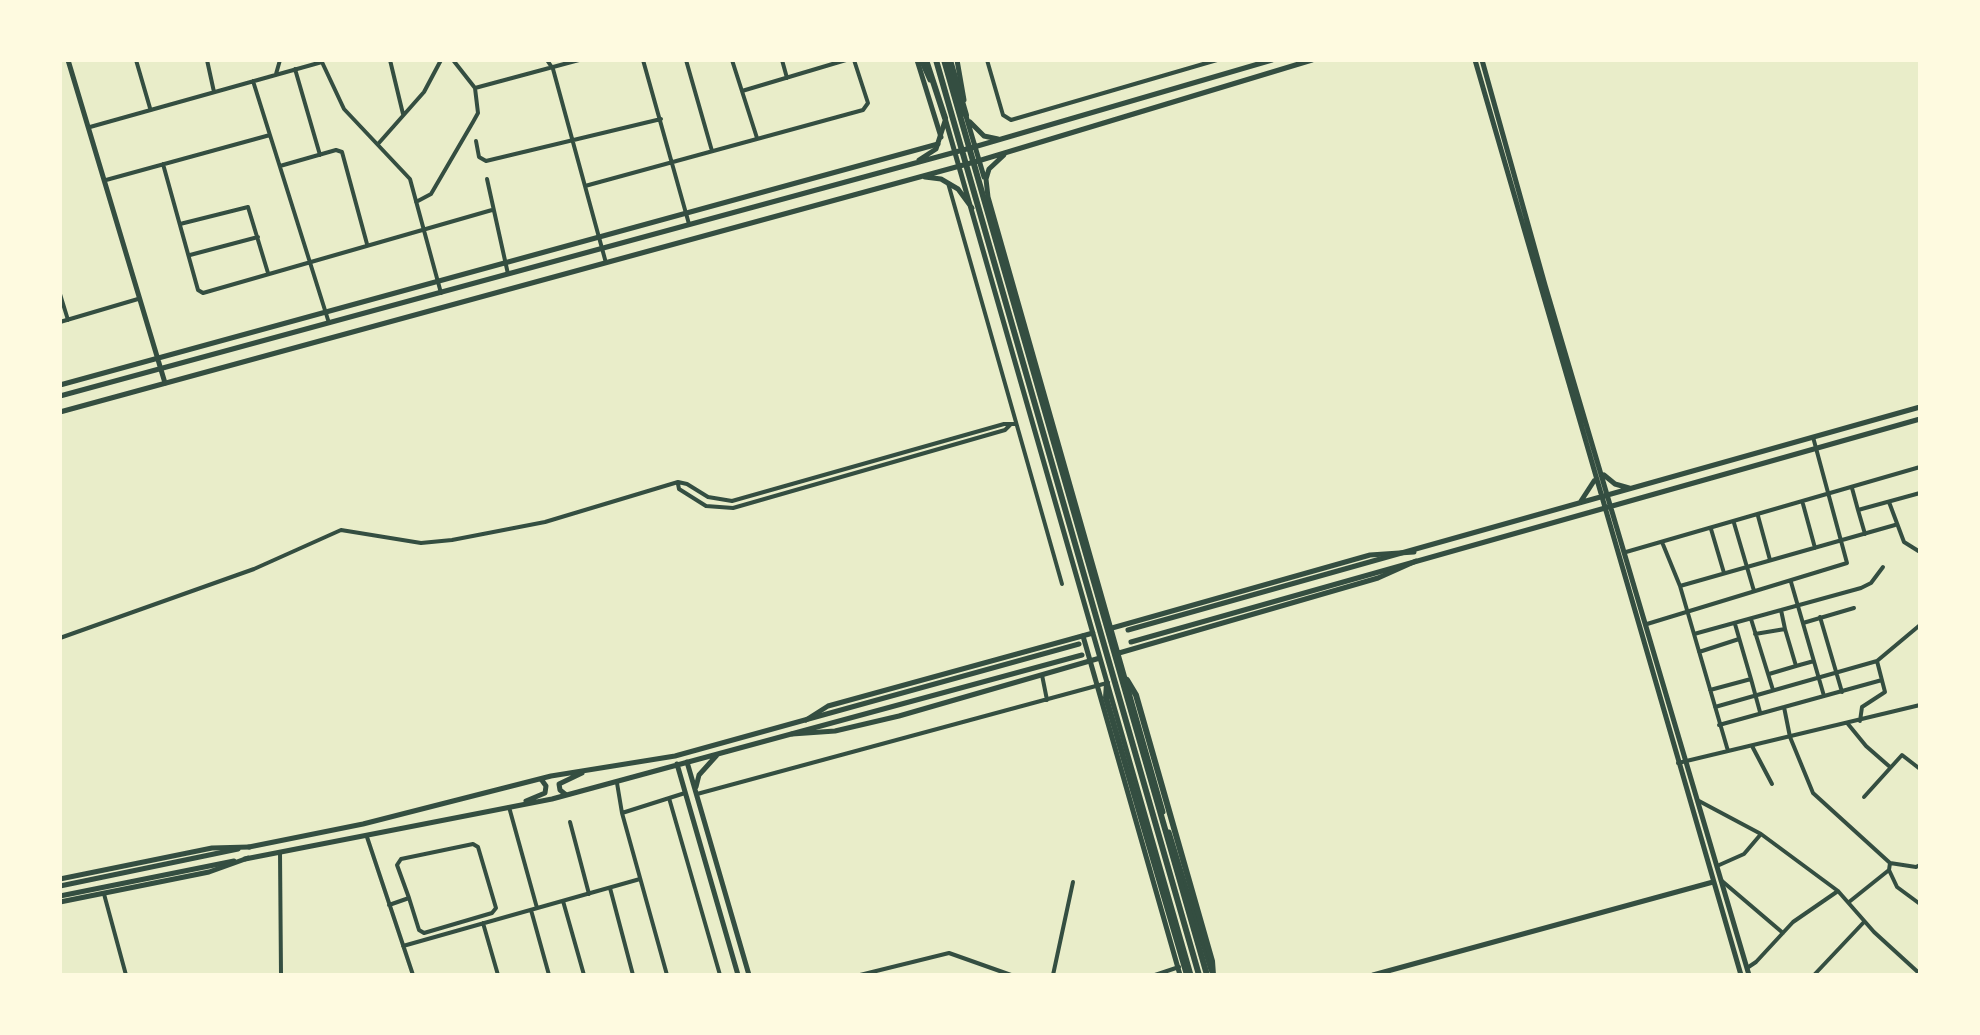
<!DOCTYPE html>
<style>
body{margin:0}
#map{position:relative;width:1980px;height:1035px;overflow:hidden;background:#e9edc9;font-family:Arial,sans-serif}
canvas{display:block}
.frame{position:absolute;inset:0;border:62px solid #fefae0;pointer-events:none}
</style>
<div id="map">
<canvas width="1980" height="1035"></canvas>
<div class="frame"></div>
</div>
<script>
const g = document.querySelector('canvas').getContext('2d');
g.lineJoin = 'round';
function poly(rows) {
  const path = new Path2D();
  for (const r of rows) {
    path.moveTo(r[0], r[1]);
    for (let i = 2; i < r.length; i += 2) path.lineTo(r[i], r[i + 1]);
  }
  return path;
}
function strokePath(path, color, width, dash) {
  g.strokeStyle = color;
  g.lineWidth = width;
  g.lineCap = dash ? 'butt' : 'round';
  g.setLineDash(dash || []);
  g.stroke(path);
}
const minor = poly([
 [136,60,150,108],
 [207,60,214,92],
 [321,60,344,109,410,179,441,293],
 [390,60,403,114],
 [453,60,475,88],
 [547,60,553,69,606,263],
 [643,60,689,224],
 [686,60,712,151],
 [732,60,757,138],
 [782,60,787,78],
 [987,60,1003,115,1011,120,1217,60],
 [295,69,320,155],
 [276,74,280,60],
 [253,81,329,323],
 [742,91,846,60],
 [90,127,322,62],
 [476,141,479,157,486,161,661,119],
 [378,144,424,92,441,60],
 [163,164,198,290,203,293,492,210],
 [280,166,336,150,342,152,367,244],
 [487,179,508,274],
 [106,180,270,135],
 [948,183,1062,584],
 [585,186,863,110,868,103,854,60],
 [416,202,431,194,473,122,478,113,475,88,579,60],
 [180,224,248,207,268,273],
 [190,255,258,237],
 [60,294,68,320],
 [60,322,138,299],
 [678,484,679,489,706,506,733,508,1005,430,1010,425],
 [1852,488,1858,510,1920,493],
 [1889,502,1904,542,1920,552],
 [1803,504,1815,548],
 [1858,510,1865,534],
 [1758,516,1770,560],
 [1734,523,1754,591],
 [1711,529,1724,573],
 [1662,542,1680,586,1728,751],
 [1626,552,1920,467],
 [1791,582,1824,696],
 [1680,586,1895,525],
 [1781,610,1785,629],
 [1820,617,1842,692],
 [1751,619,1773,690],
 [1803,623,1854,608],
 [1647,624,1847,563,1813,437],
 [1694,634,1861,588,1871,583,1883,567],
 [1755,634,1785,629,1796,666,1769,674],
 [60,638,254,569,341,530,421,543,452,540,545,522,678,482,687,484,708,497,732,501,1004,424,1015,424],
 [1699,652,1739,639],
 [1796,666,1814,661],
 [1042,675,1047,700],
 [1751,679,1760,712],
 [1710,690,1751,679,1735,624],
 [1715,707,1877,661],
 [1784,707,1790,737,1813,793,1890,863,1889,870,1849,902],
 [1860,721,1862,707,1885,692,1877,661,1920,625],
 [1848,724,1866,746,1890,767],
 [1719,725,1882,680],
 [1752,746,1772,784],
 [1678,763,1920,705],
 [617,783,622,813],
 [697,794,1107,683],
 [1864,797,1902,755,1920,769],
 [669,798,720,975],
 [1699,801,1761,834],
 [509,807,537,908],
 [570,822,589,894],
 [367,837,413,975],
 [280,852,281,975],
 [1890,863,1916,867,1920,865],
 [1717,866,1744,854,1761,834,1838,891,1874,932,1920,974],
 [1889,870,1897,887,1920,904],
 [1722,881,1783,933],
 [610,888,633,975],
 [104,894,126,975],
 [563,901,584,975],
 [389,905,409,898,419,930,424,933,492,913,496,908,478,847,473,844,401,859,397,865,409,898],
 [531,910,549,975],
 [483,923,498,975],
 [403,946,640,879],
 [1747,968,1756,962,1793,922,1838,891],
 [667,975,622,813,685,793],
 [860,975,949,953,1011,975],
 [1053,975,1073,882],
 [1155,975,1179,967],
 [1814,975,1864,922]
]);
const tertiary = poly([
 [68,60,165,383],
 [917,60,941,137],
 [1475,60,1741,975],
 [1482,60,1545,285,1749,975],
 [60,385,938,144],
 [1604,475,1615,484,1629,488],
 [1581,501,1594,481],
 [1128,630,1920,407],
 [1083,636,1180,975],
 [1131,642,1920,419],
 [687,762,749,975],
 [677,764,738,975],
 [696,787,699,775,717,755],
 [565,794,560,790,559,784,582,773],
 [526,801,545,793,546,786,541,779],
 [249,847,363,824,551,776,675,756,1079,644],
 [245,859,552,799,1082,655],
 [60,886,238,849],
 [60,896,234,861],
 [1373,975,1713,882]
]);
const secondary = poly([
 [921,60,930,80],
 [957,60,964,100],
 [966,116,984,177],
 [945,118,1191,975],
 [970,122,984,136,998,139],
 [1004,155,989,169,986,179,988,197,1163,812],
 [919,160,936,149,945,121],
 [925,177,941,179,958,189,972,208],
 [60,396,974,147,1272,60],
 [60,412,978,161,1312,60],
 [1112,628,1370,555,1414,552],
 [1119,653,1378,578,1416,561],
 [806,720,828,706,1093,633],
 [792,734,835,731,899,716,1100,658],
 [1169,832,1211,970],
 [60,879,212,848,249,847],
 [60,902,209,872,248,858]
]);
const primary = poly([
 [926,60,945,118],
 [936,60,1199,975],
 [944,60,1207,975],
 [950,60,966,115],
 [1127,680,1136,695,1212,961,1213,975],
 [1107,683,1106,698,1187,975]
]);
strokePath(minor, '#344e41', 4);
strokePath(tertiary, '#344e41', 5);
strokePath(secondary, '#344e41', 5);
strokePath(primary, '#344e41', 6);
</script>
